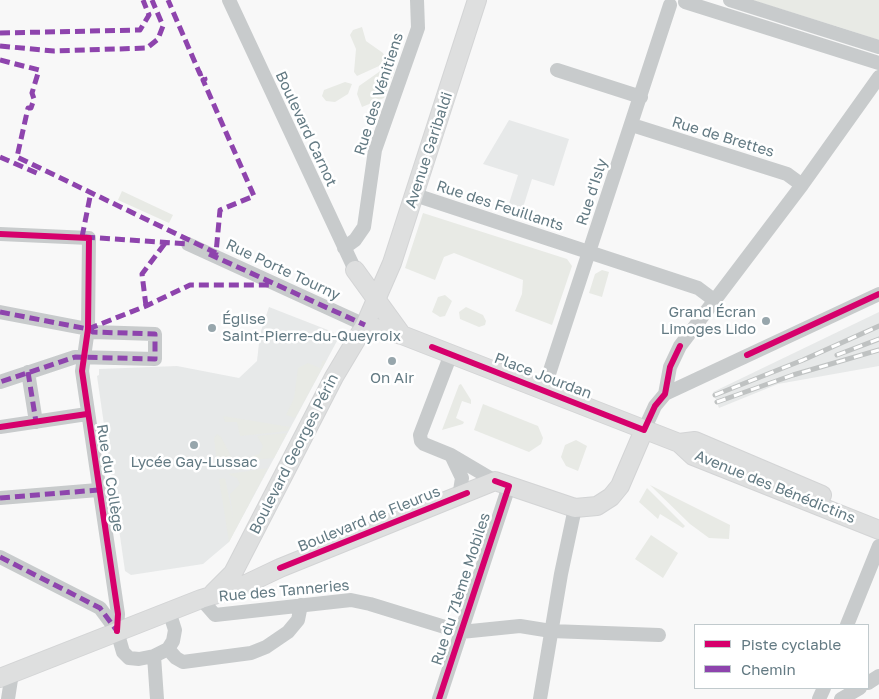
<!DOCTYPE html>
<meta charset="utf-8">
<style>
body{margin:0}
#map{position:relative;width:879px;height:699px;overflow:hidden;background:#f8f8f8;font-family:"Golos Text",sans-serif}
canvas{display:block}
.legend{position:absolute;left:694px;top:624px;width:175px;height:65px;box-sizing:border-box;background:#fff;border:1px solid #c1cacd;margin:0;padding:6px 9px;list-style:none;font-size:15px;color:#637a83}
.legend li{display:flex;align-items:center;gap:10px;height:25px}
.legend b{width:25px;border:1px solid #c1cacd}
</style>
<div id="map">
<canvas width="879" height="699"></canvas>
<ul class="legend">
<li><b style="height:6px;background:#d6006c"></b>Piste cyclable</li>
<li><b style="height:6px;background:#8e44ad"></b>Chemin</li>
</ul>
</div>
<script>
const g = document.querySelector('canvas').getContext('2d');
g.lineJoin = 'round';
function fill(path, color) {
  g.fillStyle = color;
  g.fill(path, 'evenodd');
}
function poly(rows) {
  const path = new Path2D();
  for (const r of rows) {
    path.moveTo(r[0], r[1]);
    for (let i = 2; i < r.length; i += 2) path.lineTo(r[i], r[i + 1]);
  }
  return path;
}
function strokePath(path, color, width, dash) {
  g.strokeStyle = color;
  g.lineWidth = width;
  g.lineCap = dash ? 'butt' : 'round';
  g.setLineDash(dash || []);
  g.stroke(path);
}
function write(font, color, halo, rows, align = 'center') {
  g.font = font + ' "Golos Text",sans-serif';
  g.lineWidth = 5;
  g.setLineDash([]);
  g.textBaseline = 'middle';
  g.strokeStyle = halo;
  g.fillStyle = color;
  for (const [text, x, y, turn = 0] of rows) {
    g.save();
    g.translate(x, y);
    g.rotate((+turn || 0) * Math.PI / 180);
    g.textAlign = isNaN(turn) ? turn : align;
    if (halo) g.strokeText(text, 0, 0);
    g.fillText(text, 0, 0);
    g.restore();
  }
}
const built = poly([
 [509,120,569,139,554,186,532,179,520,217,506,213,518,175,483,164],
 [269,307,333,332,337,341,229,542,203,564,131,575,125,571,97,376,99,375,99,369,177,366,239,378,257,361,260,334],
 [879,312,879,366,778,384,719,408,713,392]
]);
const green = poly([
 [752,0,879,0,879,40,845,29],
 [362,27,366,41,383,53,385,58,379,66,357,76,354,72,356,49,350,35,353,30],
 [386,67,395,69,384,98,362,107,357,94,359,86],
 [345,82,352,84,348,94,335,102,326,101,322,96,324,90],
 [122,191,173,215,169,223,118,200],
 [423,213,567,259,572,266,552,325,515,311,522,294,523,280,454,253,444,257,435,280,405,268],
 [602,270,609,272,602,297,589,293,595,274],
 [445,295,452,301,445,316,440,317,432,312,438,297],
 [466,307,483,315,486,321,485,325,479,327,460,319,459,312],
 [323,360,326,361,295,418,286,415,294,398,298,368,308,363,320,368],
 [461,384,471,400,471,404,462,401,456,418,464,422,463,424,442,430,459,385],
 [483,404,538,426,543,438,541,444,529,452,474,430],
 [223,416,290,427,288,431,240,436,237,422,225,422],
 [287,433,274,458,252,460,252,456,259,454,263,446,257,436],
 [217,434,221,437,235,464,217,464,214,438],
 [576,440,587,446,578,471,566,466,561,457,565,445],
 [268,468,229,542,219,479,225,478,233,518,230,494,240,484,237,478,228,474],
 [650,485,730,525,729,539,709,538,690,524],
 [647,488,685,526,683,528,660,514,658,519,639,502],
 [651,535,678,553,663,578,635,559]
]);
const minor = poly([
 [229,0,355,270],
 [730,0,879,47],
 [685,2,879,63],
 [557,70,641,97],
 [632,125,787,174,802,185],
 [415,195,698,288,714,300],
 [0,234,89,238,88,329,82,371,118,614,117,631],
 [188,244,365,325],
 [344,248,355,240,364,227,375,150,418,28,417,0],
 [0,312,88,329,93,332,155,334,155,359,75,357,0,382],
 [451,354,420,435,421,441,424,444,451,455,495,481],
 [28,372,36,422],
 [544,389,670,5],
 [665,394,879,294],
 [0,427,87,414],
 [644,430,655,406,665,394,670,367,680,346,802,185,879,77],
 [451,455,462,478,459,497],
 [0,498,98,490],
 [0,557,100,608,117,631,123,652,129,658,139,659,154,656,168,649,173,641,175,630,169,611],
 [201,599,215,615,351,600,370,604,461,632,520,626,551,631,659,635],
 [847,625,879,546],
 [168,649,176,658,183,662,251,653,266,647,288,632,298,620,301,605],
 [154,656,157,699],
 [868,683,879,676],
 [8,699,12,673],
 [439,699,509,486],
 [540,699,561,574,575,508],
 [819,699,824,688],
 [841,699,860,688]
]);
const major = poly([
 [355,270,402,335],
 [365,325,402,335,679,443,693,456,879,530],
 [679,443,695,441,822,495],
 [213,593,233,573,334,377,365,325,392,263,477,0],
 [0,678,201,599,240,587,280,568,495,481,575,508,597,506,611,497,620,486,644,430]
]);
const rail = poly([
 [837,355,879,339],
 [715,395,803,360,879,326],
 [717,402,793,375,879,350]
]);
const quiet = poly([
 [0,33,140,30,149,15,143,0],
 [0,46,54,51,147,48,158,39,163,26,152,0],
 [0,60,39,70,32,93,34,99,31,108,28,108,17,157,216,253,220,210,254,196,203,80,205,79,203,73,200,74,168,0],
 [0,157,39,174],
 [82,237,90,197],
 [85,237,188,244],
 [209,254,365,325],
 [146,306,142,274,166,242],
 [0,312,88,329,93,332,155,334,155,359,75,357,0,382],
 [88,329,146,306,190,285,271,285],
 [28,372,36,422],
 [0,498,98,490],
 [0,557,100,608,117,631]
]);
const cycleway = poly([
 [0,234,89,238,88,329,82,371,118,614,117,631],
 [432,347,644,430,655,406,665,394,670,367,680,346],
 [747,355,879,294],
 [0,427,87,414],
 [280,568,467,493],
 [439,699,509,486,495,481]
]);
const markers = [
 [766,321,5,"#97a6ac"],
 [212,328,5,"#97a6ac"],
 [392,361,5,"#97a6ac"],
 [194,445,5,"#97a6ac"]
];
const streetNames = [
 ["Rue des Vénitiens",379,94,-72],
 ["Boulevard Carnot",306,129,65],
 ["Rue de Brettes",723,137,17],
 ["Avenue Garibaldi",429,150,-72],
 ["Rue d'Isly",592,192,-72],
 ["Rue des Feuillants",500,206,18],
 ["Rue Porte Tourny",283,270,25],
 ["Place Jourdan",543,376,21],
 ["Boulevard Georges Périn",294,454,-63],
 ["Rue du Collège",110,478,81],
 ["Avenue des Bénédictins",775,487,22],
 ["Boulevard de Fleurus",369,519,-22],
 ["Rue du 71ème Mobiles",461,589,-72],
 ["Rue des Tanneries",284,591,-5]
];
const poiNames = [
 ["Grand Écran",756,312,"right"],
 ["Limoges Lido",756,329,"right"],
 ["Église",222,319,"left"],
 ["Saint-Pierre-du-Queyroix",222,336,"left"],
 ["On Air",392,378],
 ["Lycée Gay-Lussac",194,462]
];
fill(built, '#e7e9e9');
fill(green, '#e8eae5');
strokePath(major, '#d3d4d5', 20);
strokePath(minor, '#c8cbcc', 14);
strokePath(major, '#dedfdf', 18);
strokePath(rail, '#bfc2c2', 5);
strokePath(rail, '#fff', 3, [9]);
strokePath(quiet, '#8e44ad', 5, [10, 5]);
strokePath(cycleway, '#d6006c', 6);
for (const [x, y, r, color] of markers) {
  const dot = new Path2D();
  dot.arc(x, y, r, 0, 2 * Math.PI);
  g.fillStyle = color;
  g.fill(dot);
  strokePath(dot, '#fff', 2);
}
write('15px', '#637a83', '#fff', streetNames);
write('15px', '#637a83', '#fff', poiNames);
</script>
